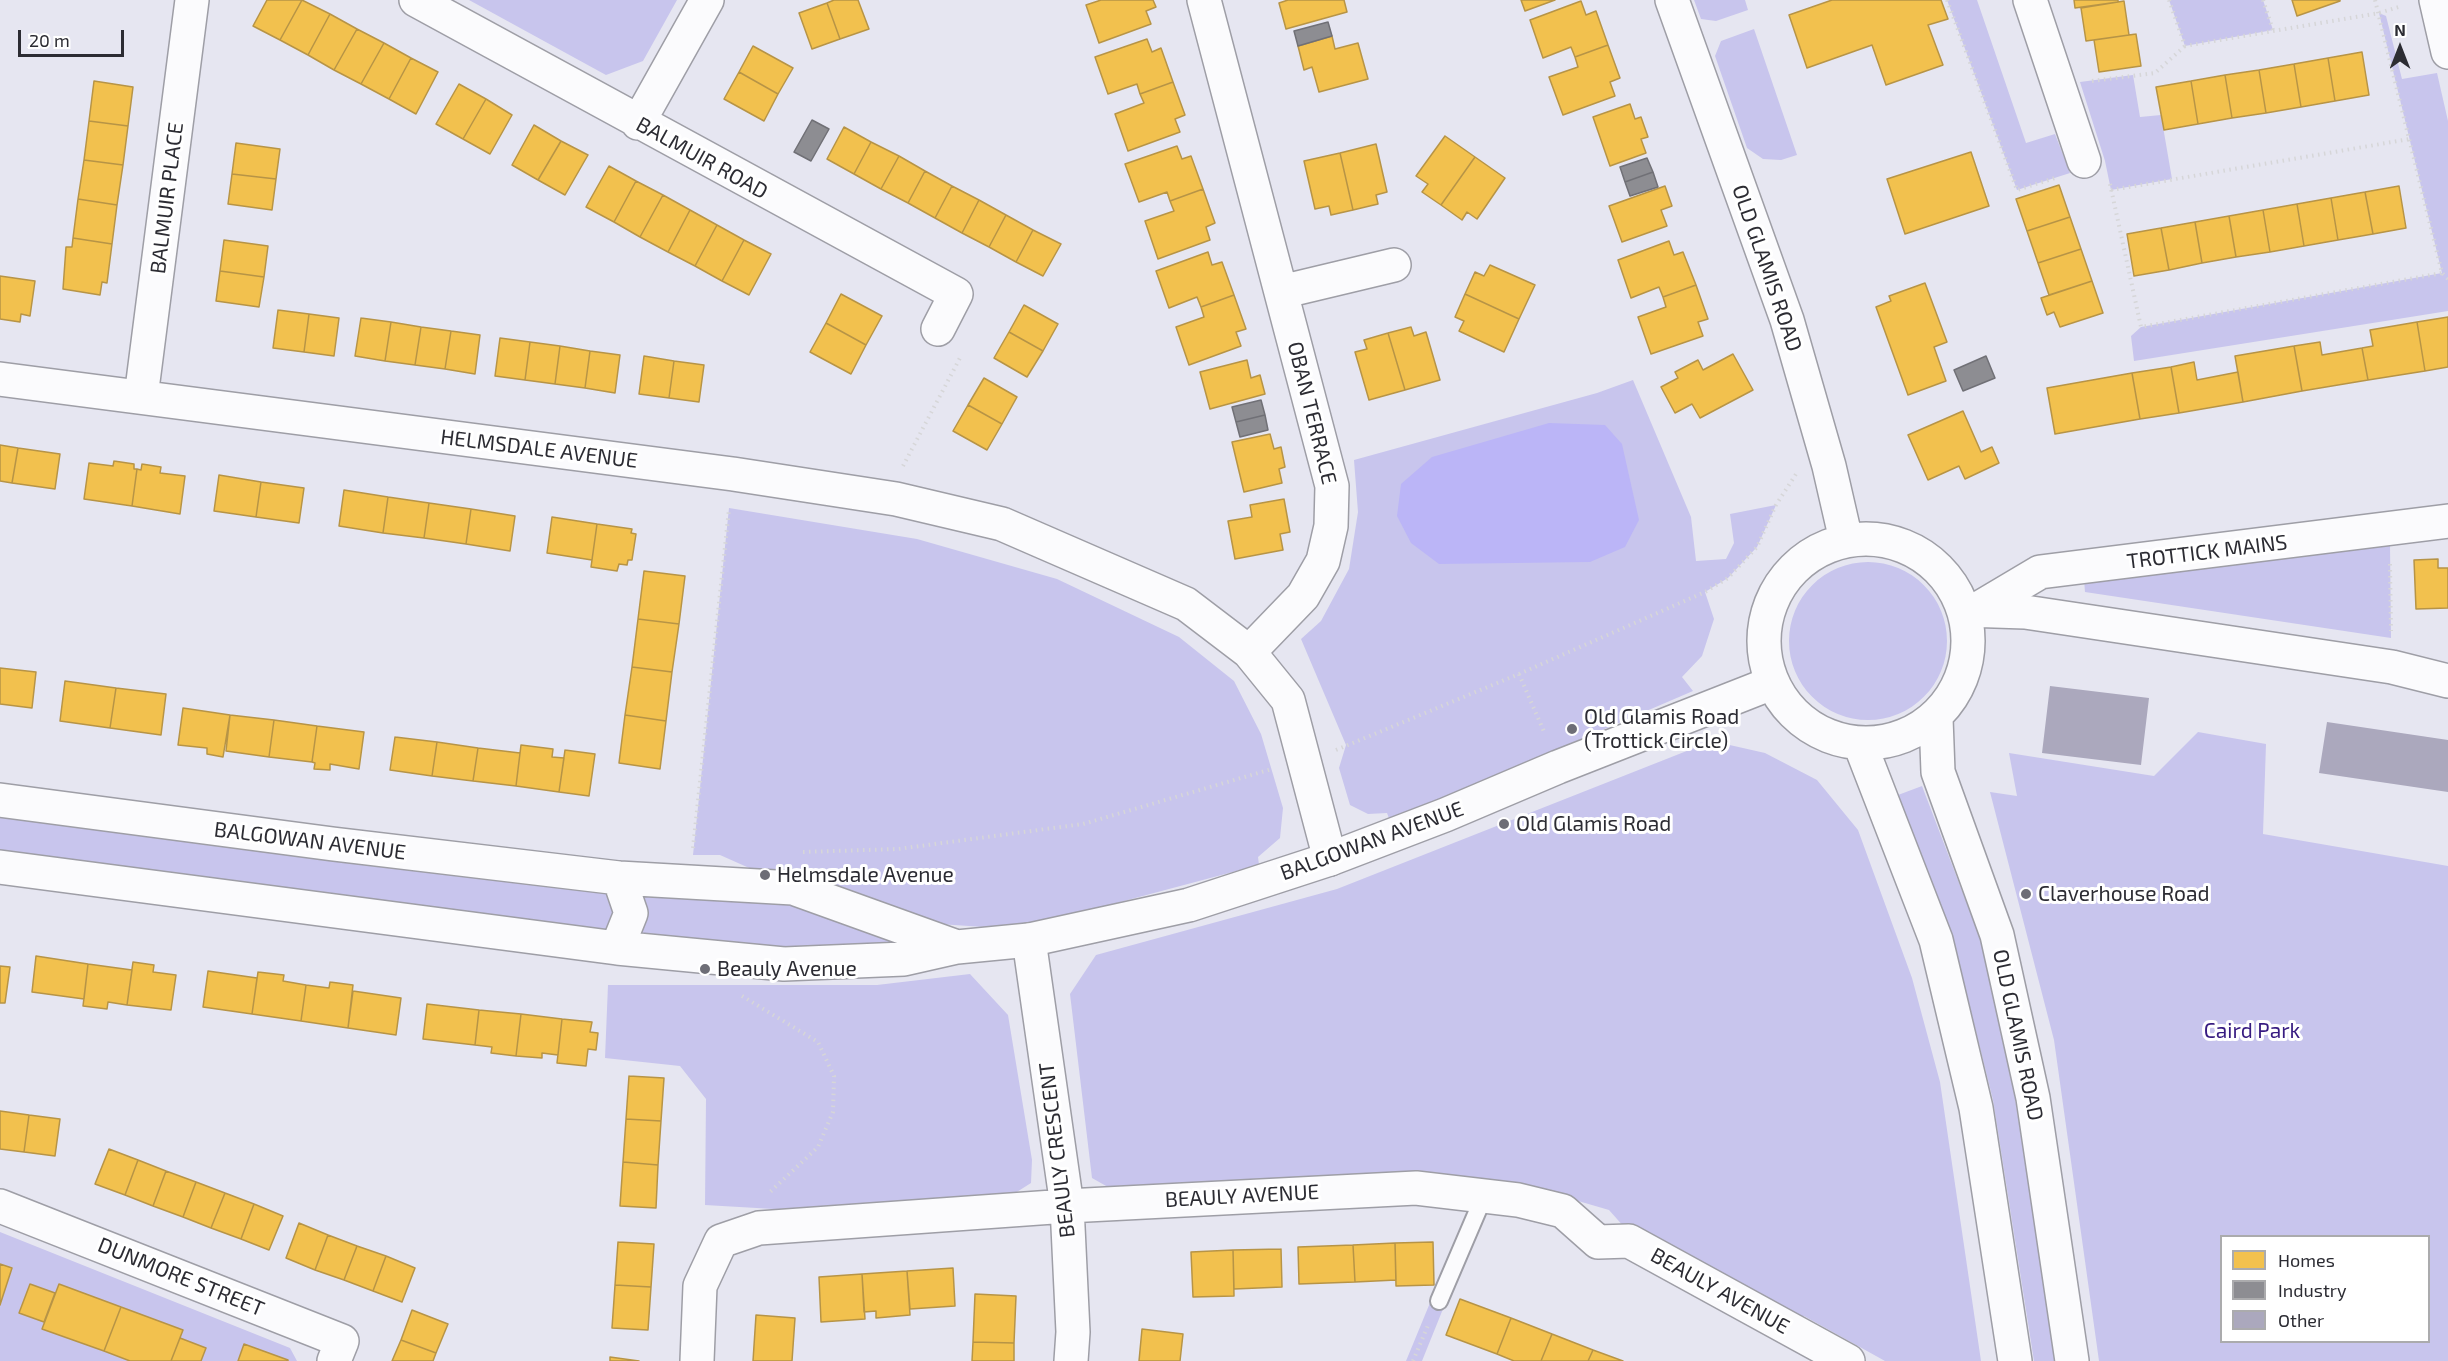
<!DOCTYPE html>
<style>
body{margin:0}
#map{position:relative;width:2448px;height:1361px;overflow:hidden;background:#e6e6f1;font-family:"Exo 2",sans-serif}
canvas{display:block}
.legend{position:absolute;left:2220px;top:1235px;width:210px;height:108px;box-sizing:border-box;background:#fff;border:2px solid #ababad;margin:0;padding:8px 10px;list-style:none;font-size:18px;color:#2c2c33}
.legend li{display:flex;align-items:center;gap:12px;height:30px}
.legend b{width:30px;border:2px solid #ababad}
.north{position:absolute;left:2370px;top:18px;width:60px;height:60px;-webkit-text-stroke:4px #fff;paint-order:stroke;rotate:0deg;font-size:16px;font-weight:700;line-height:24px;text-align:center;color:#2c2c33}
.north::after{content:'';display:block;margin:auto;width:21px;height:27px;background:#2c2c33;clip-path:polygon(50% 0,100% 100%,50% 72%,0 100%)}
.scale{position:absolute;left:18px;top:30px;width:106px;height:27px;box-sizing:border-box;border:3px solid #2c2c33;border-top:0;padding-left:8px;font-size:18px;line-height:21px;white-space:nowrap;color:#2c2c33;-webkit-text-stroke:4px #fff;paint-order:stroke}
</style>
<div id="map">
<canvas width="2448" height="1361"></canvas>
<ul class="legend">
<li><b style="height:16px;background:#f2c14e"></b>Homes</li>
<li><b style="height:16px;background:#8d8d92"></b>Industry</li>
<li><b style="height:16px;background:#aba8bd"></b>Other</li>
</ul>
<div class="north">N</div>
<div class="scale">20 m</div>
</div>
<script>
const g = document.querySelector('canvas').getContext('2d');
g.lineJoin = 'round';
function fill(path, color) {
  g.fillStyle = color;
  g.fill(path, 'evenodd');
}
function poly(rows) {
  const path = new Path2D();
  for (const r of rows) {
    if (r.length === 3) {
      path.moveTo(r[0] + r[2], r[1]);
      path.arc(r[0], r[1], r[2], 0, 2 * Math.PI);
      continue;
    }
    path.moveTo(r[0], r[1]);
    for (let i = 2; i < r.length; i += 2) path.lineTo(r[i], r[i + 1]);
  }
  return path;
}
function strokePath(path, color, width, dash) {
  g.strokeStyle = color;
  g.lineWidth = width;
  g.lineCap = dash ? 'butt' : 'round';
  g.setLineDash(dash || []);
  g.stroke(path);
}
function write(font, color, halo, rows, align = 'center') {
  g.font = font + ' "Exo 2",sans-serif';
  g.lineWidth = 6;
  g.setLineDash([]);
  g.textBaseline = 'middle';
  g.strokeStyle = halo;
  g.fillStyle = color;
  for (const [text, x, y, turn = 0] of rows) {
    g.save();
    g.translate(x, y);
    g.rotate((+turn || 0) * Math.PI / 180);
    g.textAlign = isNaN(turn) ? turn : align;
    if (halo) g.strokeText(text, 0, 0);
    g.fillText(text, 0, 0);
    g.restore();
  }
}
const green = poly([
 [469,0,677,0,643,61,606,75],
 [1694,0,1745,0,1748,10,1716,21,1701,19],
 [1947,0,1977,0,2026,143,2055,134,2070,173,2017,190],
 [2169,0,2263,0,2273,30,2185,46],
 [2379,13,2386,16,2402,79,2437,73,2448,121,2448,311,2134,361,2131,336,2141,327,2442,273],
 [1754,29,1797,155,1781,160,1763,159,1747,148,1715,56,1721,41],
 [2133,75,2140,117,2161,115,2172,179,2111,190,2105,161,2080,82],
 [1633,380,1691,517,1696,561,1726,559,1734,543,1730,514,1776,505,1757,547,1728,578,1705,592,1714,619,1702,656,1682,677,1693,691,1390,821,1387,813,1368,814,1350,805,1339,768,1346,745,1301,639,1321,621,1349,569,1358,512,1354,460,1597,393],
 [729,508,917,539,1057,579,1179,637,1234,681,1261,734,1283,808,1280,838,1258,857,1259,865,1079,913,999,928,924,923,765,875,720,855,693,855],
 [2390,544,2391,638,2085,592,2084,579],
 [1868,641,79],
 [2198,732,2266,744,2263,834,2448,866,2448,1361,2099,1361,2054,1040,1990,792,2017,796,2009,753,2154,776],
 [2428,1236,2428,1342,2222,1342,2222,1236],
 [1712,741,1765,753,1817,780,1858,830,1912,978,1940,1082,1981,1361,1885,1361,1804,1316,1791,1318,1625,1228,1609,1210,1520,1184,1115,1191,1092,1178,1070,994,1096,955,1337,889],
 [1922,786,1980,938,2015,1098,2056,1361,2034,1361,1993,1100,1954,943,1898,795],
 [0,811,605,887,618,897,612,927,597,935,0,858],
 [638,890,784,898,905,939,904,949,785,952,635,938],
 [970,974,1008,1015,1032,1160,1031,1183,1012,1195,791,1210,705,1205,706,1099,680,1066,605,1058,608,985,877,985],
 [0,1232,290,1348,297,1361,0,1361],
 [1432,1298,1445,1304,1422,1361,1406,1361]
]);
const water = poly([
 [1549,423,1605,425,1622,444,1639,520,1625,547,1590,562,1439,564,1411,543,1397,516,1401,484,1432,457]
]);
const homes = poly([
 [267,0,302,0,280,40,253,26,267,0],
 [302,0,330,14,308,55,280,40,302,0],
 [834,0,858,0,869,29,840,39,827,3,834,0],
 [1101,0,1153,0,1156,7,1146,11,1151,24,1099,43,1086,5,1101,0],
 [1288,0,1344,0,1347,12,1286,29,1279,3,1288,0],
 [1521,0,1555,0,1525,11,1521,0],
 [1832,0,1941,0,1948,19,1928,25,1943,65,1886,85,1872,45,1807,68,1789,15,1832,0],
 [2074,0,2118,0,2118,2,2075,8,2074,0],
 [2292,0,2340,0,2340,1,2297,16,2292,0],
 [1581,1,1586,15,1596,11,1608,45,1575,57,1571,47,1543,58,1530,20,1581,1],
 [2124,1,2129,35,2086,41,2081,8,2124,1],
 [827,3,840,39,812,49,799,13,827,3],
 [330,14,357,29,334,70,308,55,330,14],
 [357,29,384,43,361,84,334,70,357,29],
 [2136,34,2141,66,2099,72,2094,40,2136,34],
 [1332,36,1335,49,1358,43,1368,79,1319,92,1312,67,1304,70,1298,46,1332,36],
 [1147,39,1152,52,1161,48,1173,82,1140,94,1137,84,1108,94,1095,57,1147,39],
 [384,43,411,58,389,99,361,84,384,43],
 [1608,45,1620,78,1610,82,1615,96,1563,115,1549,77,1578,67,1575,57,1608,45],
 [753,46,793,68,778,94,739,72,753,46],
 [2362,52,2369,95,2335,101,2328,58,2362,52],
 [411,58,438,72,416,114,389,99,411,58],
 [2328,58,2335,101,2301,107,2294,64,2328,58],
 [2294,64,2301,107,2266,113,2259,70,2294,64],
 [2259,70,2266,113,2232,118,2225,75,2259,70],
 [739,72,778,94,764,121,724,99,739,72],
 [2225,75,2232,118,2198,124,2191,81,2225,75],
 [94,81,133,87,128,126,89,121,94,81],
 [2191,81,2198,124,2164,130,2156,87,2191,81],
 [1173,82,1185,115,1175,119,1180,132,1128,151,1115,114,1144,103,1140,94,1173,82],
 [459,84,486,99,463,139,436,124,459,84],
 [486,99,512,115,490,154,463,139,486,99],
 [1630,104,1635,119,1641,117,1648,137,1641,139,1646,153,1610,166,1593,117,1630,104],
 [89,121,128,126,123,165,84,160,89,121],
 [534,125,561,141,538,180,512,165,534,125],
 [844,127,871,142,854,174,827,159,844,127],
 [1445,136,1475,157,1441,205,1422,192,1428,184,1416,176,1445,136],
 [561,141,588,155,565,195,538,180,561,141],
 [871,142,899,156,881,189,854,174,871,142],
 [236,143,280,149,276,179,232,174,236,143],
 [1376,144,1387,192,1376,195,1378,204,1353,210,1340,153,1376,144],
 [1177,146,1182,159,1191,156,1203,189,1170,201,1167,192,1139,202,1125,164,1177,146],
 [1971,152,1989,206,1905,234,1887,179,1971,152],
 [1340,153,1353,210,1331,215,1329,206,1315,209,1304,161,1340,153],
 [899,156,925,171,908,203,881,189,899,156],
 [1475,157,1505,178,1477,219,1467,212,1462,220,1441,205,1475,157],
 [84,160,123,165,117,205,78,199,84,160],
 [609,166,636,181,614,222,586,207,609,166],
 [925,171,952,186,935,218,908,203,925,171],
 [232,174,276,179,272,210,228,204,232,174],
 [636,181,663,195,640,237,614,222,636,181],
 [2059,185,2070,217,2027,231,2016,199,2059,185],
 [952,186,979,200,962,233,935,218,952,186],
 [1665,186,1672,206,1661,210,1667,226,1622,242,1609,206,1665,186],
 [2399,186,2406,228,2373,234,2365,192,2399,186],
 [1203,189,1215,223,1206,227,1210,240,1158,259,1145,221,1174,211,1170,201,1203,189],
 [2365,192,2373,234,2338,240,2331,198,2365,192],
 [663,195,690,210,668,252,640,237,663,195],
 [2331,198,2338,240,2304,246,2297,204,2331,198],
 [78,199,117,205,112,244,73,238,78,199],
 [979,200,1006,215,989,247,962,233,979,200],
 [2297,204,2304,246,2270,252,2263,210,2297,204],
 [690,210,717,225,695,266,668,252,690,210],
 [2263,210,2270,252,2236,257,2229,216,2263,210],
 [1006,215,1033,230,1016,262,989,247,1006,215],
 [2229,216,2236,257,2202,263,2195,222,2229,216],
 [2070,217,2081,249,2038,263,2027,231,2070,217],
 [2195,222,2202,263,2169,270,2161,228,2195,222],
 [717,225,744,240,722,281,695,266,717,225],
 [2161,228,2169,270,2134,276,2127,234,2161,228],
 [1033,230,1061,244,1043,276,1016,262,1033,230],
 [73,238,112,244,107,283,102,282,100,295,63,289,66,247,72,247,73,238],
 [224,240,268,246,264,277,220,271,224,240],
 [744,240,771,254,749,295,722,281,744,240],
 [1669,241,1674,255,1683,252,1696,285,1663,297,1659,287,1631,298,1618,260,1669,241],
 [2081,249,2092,281,2049,295,2038,263,2081,249],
 [1208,252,1212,265,1222,262,1234,295,1201,307,1197,297,1169,308,1156,271,1208,252],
 [1490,265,1535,285,1519,319,1465,294,1475,272,1484,276,1490,265],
 [220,271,264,277,259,307,216,301,220,271],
 [0,276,35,281,30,316,21,314,20,322,0,319,0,276],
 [2092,281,2103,313,2060,327,2054,312,2047,315,2041,298,2092,281],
 [1925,283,1947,342,1934,347,1946,381,1908,395,1876,307,1891,301,1889,296,1925,283],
 [1696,285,1708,319,1698,322,1703,336,1651,354,1638,317,1666,307,1663,297,1696,285],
 [841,294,882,316,866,345,826,323,841,294],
 [1465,294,1519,319,1504,352,1459,331,1464,321,1455,317,1465,294],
 [1234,295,1246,329,1236,332,1241,346,1189,365,1176,327,1204,317,1201,307,1234,295],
 [1024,305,1058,324,1043,351,1009,332,1024,305],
 [278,310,309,314,304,352,273,348,278,310],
 [309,314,339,318,334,356,304,352,309,314],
 [2448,317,2448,367,2425,371,2417,322,2448,317],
 [361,318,391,322,385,361,355,356,361,318],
 [391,322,421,327,415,365,385,361,391,322],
 [2417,322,2425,371,2368,380,2362,348,2373,346,2370,330,2417,322],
 [826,323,866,345,851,374,810,352,826,323],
 [421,327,451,331,445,369,415,365,421,327],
 [1411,327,1414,336,1426,332,1440,380,1405,390,1388,333,1411,327],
 [451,331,480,335,475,374,445,369,451,331],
 [1009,332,1043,351,1027,377,994,358,1009,332],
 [1388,333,1405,390,1369,400,1355,352,1367,349,1364,340,1388,333],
 [500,338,530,342,525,380,495,376,500,338],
 [530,342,560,346,555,384,525,380,530,342],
 [2320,342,2322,355,2362,348,2368,380,2302,391,2294,346,2320,342],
 [560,346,590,351,585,388,555,384,560,346],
 [2294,346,2302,391,2243,402,2235,356,2294,346],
 [590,351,620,355,615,393,585,388,590,351],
 [1733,354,1753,390,1700,418,1692,404,1675,413,1661,387,1678,378,1675,372,1698,360,1703,370,1733,354],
 [644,356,674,361,669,398,639,394,644,356],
 [1247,360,1251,378,1260,375,1265,394,1210,409,1200,372,1247,360],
 [674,361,704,365,699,402,669,398,674,361],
 [2194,362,2197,380,2238,372,2243,402,2179,413,2171,367,2194,362],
 [2171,367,2179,413,2140,419,2132,373,2171,367],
 [2132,373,2140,419,2055,434,2047,388,2132,373],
 [984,378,1017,397,1002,424,968,405,984,378],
 [968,405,1002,424,987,450,953,431,968,405],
 [1963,411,1981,452,1992,447,1999,463,1965,479,1959,466,1928,480,1908,435,1963,411],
 [1270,434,1274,449,1281,447,1285,467,1279,469,1282,483,1244,492,1232,442,1270,434],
 [0,445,18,448,12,483,0,481,0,445],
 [18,448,60,454,55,489,12,483,18,448],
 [114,461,134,464,134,469,137,469,132,506,84,499,89,463,113,466,114,461],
 [142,464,161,467,160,473,185,476,180,514,132,506,137,469,141,470,142,464],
 [219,475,261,482,256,517,214,511,219,475],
 [261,482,304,488,299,523,256,517,261,482],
 [344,490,388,497,383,533,339,526,344,490],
 [388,497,429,503,424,538,383,533,388,497],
 [1284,499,1290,532,1280,534,1283,550,1235,559,1228,521,1252,517,1250,505,1284,499],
 [429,503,471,509,466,544,424,538,429,503],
 [471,509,515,516,510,551,466,544,471,509],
 [552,517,597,524,592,560,547,553,552,517],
 [597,524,632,529,631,533,636,534,632,560,628,560,627,565,619,564,617,571,591,567,597,524],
 [2438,559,2438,568,2448,568,2448,608,2416,609,2414,560,2438,559],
 [644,571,685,576,679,624,638,619,644,571],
 [638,619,679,624,672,672,632,667,638,619],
 [632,667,672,672,666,721,625,715,632,667],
 [0,668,36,672,32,708,0,704,0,668],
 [65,681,116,688,110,728,60,721,65,681],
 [116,688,166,694,161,735,110,728,116,688],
 [183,708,230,715,223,757,207,754,207,748,178,745,183,708],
 [230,715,274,720,269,757,226,751,230,715],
 [625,715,666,721,660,769,619,763,625,715],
 [274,720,317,726,312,762,269,757,274,720],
 [317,726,364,732,359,769,330,764,330,770,314,769,315,763,312,762,317,726],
 [395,737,437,742,432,776,390,770,395,737],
 [437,742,478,748,473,781,432,776,437,742],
 [521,745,553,749,552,757,564,758,559,792,516,786,521,745],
 [478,748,520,753,516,786,473,781,478,748],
 [565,750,595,754,589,796,559,792,565,750],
 [36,956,88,964,84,999,32,992,36,956],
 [133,962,154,965,153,972,176,975,171,1010,127,1005,133,962],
 [88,964,132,970,127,1005,108,1002,107,1009,83,1006,88,964],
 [0,966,10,967,5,1003,0,1003,0,966],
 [208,971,257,978,252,1014,203,1007,208,971],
 [258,972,284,975,283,981,306,985,301,1021,252,1014,258,972],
 [330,982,353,985,348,1028,301,1021,306,985,329,988,330,982],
 [353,991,401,998,396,1035,348,1028,353,991],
 [427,1004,479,1010,475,1045,423,1039,427,1004],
 [479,1010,521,1014,516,1056,491,1053,492,1047,475,1045,479,1010],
 [521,1014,562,1019,558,1055,542,1053,542,1058,516,1056,521,1014],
 [562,1019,592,1022,590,1032,598,1033,596,1050,588,1049,586,1066,557,1063,562,1019],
 [629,1076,664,1078,661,1121,626,1119,629,1076],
 [0,1111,29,1115,24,1152,0,1149,0,1111],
 [29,1115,60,1119,55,1156,24,1152,29,1115],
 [626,1119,661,1121,658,1165,623,1162,626,1119],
 [109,1149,138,1160,125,1195,95,1184,109,1149],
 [138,1160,166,1171,153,1206,125,1195,138,1160],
 [623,1162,658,1165,656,1208,620,1206,623,1162],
 [166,1171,196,1182,183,1217,153,1206,166,1171],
 [196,1182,225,1193,211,1228,183,1217,196,1182],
 [225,1193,254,1204,241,1239,211,1228,225,1193],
 [254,1204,283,1216,269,1250,241,1239,254,1204],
 [299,1223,328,1235,315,1270,286,1258,299,1223],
 [328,1235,357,1246,344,1280,315,1270,328,1235],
 [618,1242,654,1244,651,1287,615,1285,618,1242],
 [1433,1242,1434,1285,1396,1286,1395,1243,1433,1242],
 [1395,1243,1396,1280,1355,1282,1353,1245,1395,1243],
 [1353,1245,1355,1282,1299,1284,1298,1247,1353,1245],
 [357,1246,386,1256,373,1291,344,1280,357,1246],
 [1281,1249,1282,1287,1234,1289,1233,1250,1281,1249],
 [1233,1250,1234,1296,1193,1297,1191,1252,1233,1250],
 [386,1256,415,1268,402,1302,373,1291,386,1256],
 [0,1264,12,1268,0,1305,0,1264],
 [953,1268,955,1306,910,1309,907,1271,953,1268],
 [907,1271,910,1315,876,1318,876,1311,864,1312,862,1274,907,1271],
 [862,1274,865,1319,821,1322,819,1277,862,1274],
 [30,1284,55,1293,44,1322,19,1313,30,1284],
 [59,1284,121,1307,104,1351,42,1329,59,1284],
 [615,1285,651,1287,648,1330,612,1328,615,1285],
 [975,1294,1016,1296,1014,1343,973,1342,975,1294],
 [1460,1299,1511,1318,1497,1354,1446,1335,1460,1299],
 [121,1307,183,1330,171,1361,130,1361,104,1351,121,1307],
 [412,1310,448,1324,436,1353,401,1340,412,1310],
 [756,1315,795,1318,792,1361,753,1361,756,1315],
 [1511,1318,1552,1334,1541,1361,1514,1361,1497,1354,1511,1318],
 [1142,1329,1183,1334,1180,1361,1139,1361,1142,1329],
 [1552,1334,1593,1350,1588,1361,1541,1361,1552,1334],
 [180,1338,206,1348,201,1361,171,1361,180,1338],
 [401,1340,436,1353,433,1361,392,1361,401,1340],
 [973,1342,1014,1343,1014,1361,972,1361,973,1342],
 [244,1344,288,1360,288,1361,238,1361,244,1344],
 [1593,1350,1623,1361,1588,1361,1593,1350],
 [610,1357,639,1361,610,1361,610,1357]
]);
const industry = poly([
 [1328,22,1332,36,1298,46,1294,31,1328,22],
 [812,120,829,129,811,161,794,152,812,120],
 [1647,158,1653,172,1625,182,1620,167,1647,158],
 [1653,172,1658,187,1630,196,1625,182,1653,172],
 [1986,356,1995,378,1963,391,1954,370,1986,356],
 [1261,400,1265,415,1236,422,1232,407,1261,400],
 [1265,415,1268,430,1240,437,1236,422,1265,415]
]);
const building = poly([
 [2050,686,2149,698,2141,765,2042,753],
 [2327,722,2448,740,2448,792,2319,773]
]);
const path = poly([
 [1947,0,2017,190,2055,178],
 [2169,0,2185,46,2379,13,2402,6],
 [2263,0,2273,30],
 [2375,0,2442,273,2448,279],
 [2092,81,2155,73,2185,46],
 [2110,184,2141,327,2442,273],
 [2111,190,2410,139],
 [903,466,961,356],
 [2390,564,2391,631],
 [1519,674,1545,734],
 [1336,750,1519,674,1705,592,1728,578,1757,547,1776,505,1796,474],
 [693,848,729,509],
 [803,852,898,849,1083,824,1272,769],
 [742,996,818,1042,834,1076,833,1112,818,1147,770,1192],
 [1413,1361,1429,1323]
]);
const lane = poly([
 [1439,1301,1484,1196]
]);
const street = poly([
 [416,0,956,294,938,329],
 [1204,0,1332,486,1331,526,1323,561,1303,596,1249,652],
 [2030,0,2084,161],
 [2436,0,2448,52],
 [638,123,707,0],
 [1281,292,1394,265],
 [0,379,733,474,896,499,1002,524,1186,604,1249,652,1288,700,1330,859],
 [141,397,192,0],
 [1976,610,2040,572,2448,521],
 [1029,940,1067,1206,1073,1332,1071,1361],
 [0,1206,342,1341,334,1361],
 [697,1361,700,1286,721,1241,759,1228,1067,1206,1416,1188,1518,1200,1563,1211,1598,1242,1629,1241,1848,1361]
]);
const secondary = poly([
 [1672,0,1787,320,1829,466,1846,540],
 [1866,641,102],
 [1965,610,2025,612,2392,667,2448,681],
 [1936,718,1938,772,1997,935,2033,1098,2072,1361],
 [1860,744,1936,940,1976,1108,2015,1361],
 [0,800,333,844,619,878,793,888,957,947],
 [0,867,617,948,784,964,904,959,957,947,1029,940,1189,905,1330,859,1445,815,1558,767,1772,683],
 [617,948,631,913,619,878]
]);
const markers = [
 [1572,729,6,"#6d6d76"],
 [1504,824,6,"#6d6d76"],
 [765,875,6,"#6d6d76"],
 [2026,894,6,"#6d6d76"],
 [705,969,6,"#6d6d76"]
];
const streetNames = [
 ["BALMUIR ROAD",702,158,29],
 ["BALMUIR PLACE",167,198,-83],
 ["OLD GLAMIS ROAD",1767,268,71],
 ["OBAN TERRACE",1312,413,76],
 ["HELMSDALE AVENUE",539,449,7],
 ["TROTTICK MAINS",2207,552,-7],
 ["BALGOWAN AVENUE",310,841,7],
 ["BALGOWAN AVENUE",1372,841,-20],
 ["OLD GLAMIS ROAD",2018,1035,78],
 ["BEAULY CRESCENT",1057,1150,-97],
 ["BEAULY AVENUE",1242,1196,-3],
 ["DUNMORE STREET",181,1277,22],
 ["BEAULY AVENUE",1720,1291,29]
];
const poiNames = [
 ["Old Glamis Road",1584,717],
 ["(Trottick Circle)",1584,741],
 ["Old Glamis Road",1516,824],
 ["Helmsdale Avenue",777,875],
 ["Claverhouse Road",2038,894],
 ["Beauly Avenue",717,969]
];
const parkNames = [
 ["Caird Park",2252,1031]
];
fill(green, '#c8c5ed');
fill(water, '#bbb5f7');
fill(homes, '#f2c14e');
strokePath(homes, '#b79446', 1.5);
fill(industry, '#8d8d92');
strokePath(industry, '#707076', 1.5);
fill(building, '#aba8bd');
strokePath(lane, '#9e9ea6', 20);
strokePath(street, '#9e9ea6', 36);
strokePath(secondary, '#9e9ea6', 36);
strokePath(path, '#d6d6d8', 4, [1.5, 4.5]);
strokePath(lane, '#fbfbfd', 16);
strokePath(street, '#fbfbfd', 33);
strokePath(secondary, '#fbfbfd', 33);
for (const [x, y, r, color] of markers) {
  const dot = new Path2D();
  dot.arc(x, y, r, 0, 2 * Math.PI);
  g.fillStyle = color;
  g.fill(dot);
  strokePath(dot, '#fff', 2);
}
write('21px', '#2c2c33', '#fff', streetNames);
write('21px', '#2c2c33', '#fff', poiNames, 'left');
write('21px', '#371b81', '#fff', parkNames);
</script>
